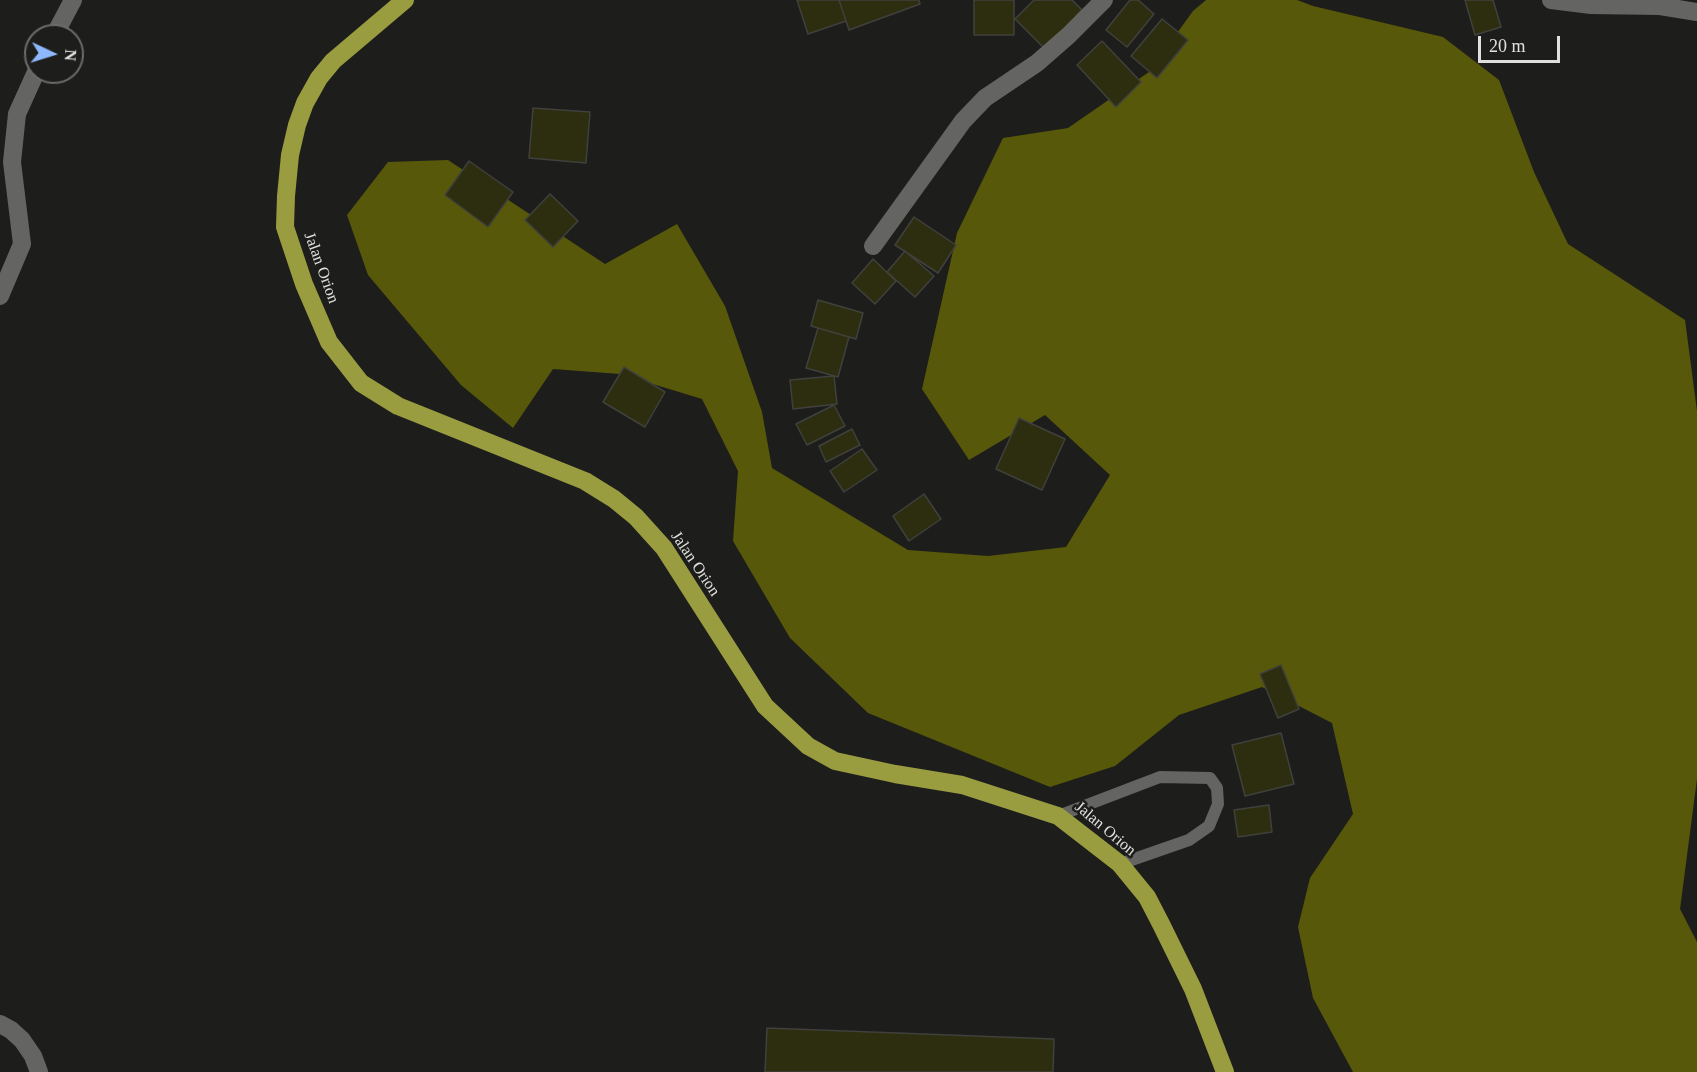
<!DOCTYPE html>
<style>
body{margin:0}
#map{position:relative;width:1697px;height:1072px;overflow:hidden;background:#1d1e1b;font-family:Georgia,serif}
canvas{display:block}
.north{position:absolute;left:24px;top:24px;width:60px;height:60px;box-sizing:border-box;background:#1d1e1b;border:2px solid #6b6c69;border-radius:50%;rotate:94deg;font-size:16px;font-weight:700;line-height:24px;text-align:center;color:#e0e0de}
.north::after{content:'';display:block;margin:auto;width:21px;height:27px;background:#8eb8fd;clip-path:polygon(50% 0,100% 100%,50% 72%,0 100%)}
.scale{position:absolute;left:1478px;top:36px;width:82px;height:27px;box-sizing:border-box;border:3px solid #e0e0de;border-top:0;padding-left:8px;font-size:18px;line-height:21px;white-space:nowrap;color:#e0e0de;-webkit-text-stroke:4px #1d1e1b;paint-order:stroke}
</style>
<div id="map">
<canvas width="1697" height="1072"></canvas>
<div class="north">N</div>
<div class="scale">20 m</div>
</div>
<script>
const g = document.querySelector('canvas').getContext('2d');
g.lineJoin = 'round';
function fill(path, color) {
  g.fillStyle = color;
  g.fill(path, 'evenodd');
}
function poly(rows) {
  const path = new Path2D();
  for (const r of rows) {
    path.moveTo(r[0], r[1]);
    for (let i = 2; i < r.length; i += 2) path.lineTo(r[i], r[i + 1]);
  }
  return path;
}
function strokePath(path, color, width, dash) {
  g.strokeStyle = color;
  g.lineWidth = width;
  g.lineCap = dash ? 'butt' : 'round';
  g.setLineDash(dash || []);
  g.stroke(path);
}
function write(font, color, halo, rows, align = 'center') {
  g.font = font + ' Georgia,serif';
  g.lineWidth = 5;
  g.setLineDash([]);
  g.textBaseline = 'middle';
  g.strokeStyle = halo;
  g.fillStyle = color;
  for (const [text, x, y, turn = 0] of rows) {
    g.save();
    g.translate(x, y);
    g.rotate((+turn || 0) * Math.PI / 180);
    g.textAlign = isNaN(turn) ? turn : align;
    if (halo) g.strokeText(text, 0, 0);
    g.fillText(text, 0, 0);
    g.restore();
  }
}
const forest = poly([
 [1206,0,1297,0,1313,6,1443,37,1499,80,1534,172,1568,244,1685,320,1697,411,1697,779,1680,909,1697,942,1697,1072,1353,1072,1313,998,1298,927,1310,878,1353,814,1332,723,1262,687,1179,715,1115,766,1050,787,868,713,790,638,733,541,738,471,702,399,620,374,553,369,513,428,461,385,368,275,347,215,388,162,448,160,605,264,677,224,725,306,762,412,772,468,908,550,988,556,1066,547,1110,475,1045,415,969,460,922,389,957,233,1003,138,1068,128,1149,72,1193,11]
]);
const building = poly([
 [797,0,839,0,846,21,808,34,797,0],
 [839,0,919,0,920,4,849,30,839,0],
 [974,0,1014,0,1014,35,974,35,974,0],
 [1034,0,1072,0,1082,10,1045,49,1015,19,1034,0],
 [1130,0,1138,0,1154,14,1127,47,1106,30,1130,0],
 [1465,0,1493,0,1501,27,1475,35,1465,0],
 [1162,19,1188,40,1157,78,1131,56,1162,19],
 [1102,41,1141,82,1116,107,1077,65,1102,41],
 [533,108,590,112,586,163,529,158,533,108],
 [469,161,513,192,488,227,445,195,469,161],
 [550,194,578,221,553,247,525,220,550,194],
 [914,217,956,245,938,273,895,245,914,217],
 [905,251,934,276,915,297,887,272,905,251],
 [873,259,896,281,875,304,852,283,873,259],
 [818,300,863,313,856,339,811,326,818,300],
 [818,328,849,337,838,377,806,368,818,328],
 [624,367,665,392,645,427,603,402,624,367],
 [834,376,837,404,793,409,790,380,834,376],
 [834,405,845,426,807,445,796,424,834,405],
 [1019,418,1065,439,1042,490,996,469,1019,418],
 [852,429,860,445,826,462,819,446,852,429],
 [862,449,877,470,844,492,830,471,862,449],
 [924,494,941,519,909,541,893,516,924,494],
 [1281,665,1299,709,1278,718,1260,674,1281,665],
 [1281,733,1294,784,1245,796,1232,745,1281,733],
 [1269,805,1272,832,1238,837,1234,810,1269,805],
 [767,1028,1054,1039,1053,1072,765,1072,767,1028]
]);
const lane = poly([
 [1058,816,1160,777,1210,778,1217,788,1218,804,1209,826,1189,840,1120,864]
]);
const street = poly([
 [1551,0,1591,5,1660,6,1697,12],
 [54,36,73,0],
 [873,246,963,121,985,98,1037,63,1069,35,1104,0],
 [0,296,22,244,12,162,17,114,36,72],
 [0,1024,11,1030,22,1040,33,1056,39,1072]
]);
const highway = poly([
 [405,0,333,61,319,78,305,103,297,125,290,155,286,196,285,227,304,284,329,342,361,383,398,406,585,481,614,499,636,517,664,548,765,706,808,746,835,761,895,774,962,785,1058,816,1120,864,1147,897,1161,924,1193,989,1225,1072]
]);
const streetNames = [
 ["Jalan Orion",321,268,70],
 ["Jalan Orion",695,564,56],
 ["Jalan Orion",1105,829,40]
];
fill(forest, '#58580a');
fill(building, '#2d2e10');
strokePath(building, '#40403d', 1.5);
strokePath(lane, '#646462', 12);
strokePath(street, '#646462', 18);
strokePath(highway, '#9a9c40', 18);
write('16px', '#e0e0de', '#1d1e1b', streetNames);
</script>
